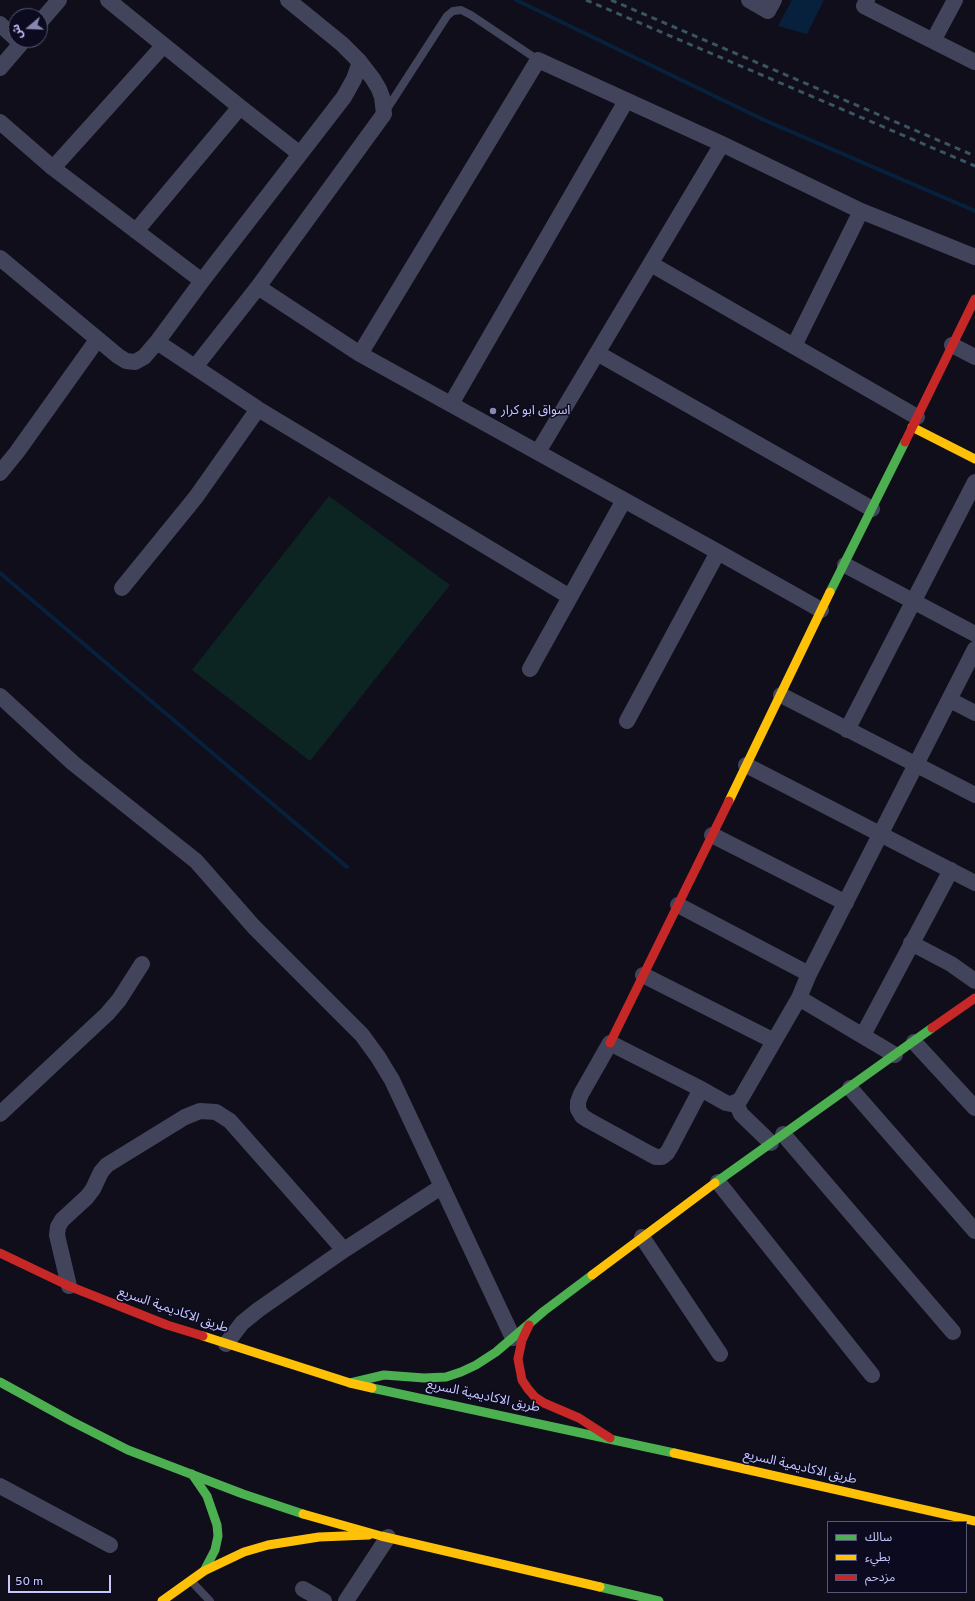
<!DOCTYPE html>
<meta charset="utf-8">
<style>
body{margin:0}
#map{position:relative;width:975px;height:1601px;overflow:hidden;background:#0f0e1a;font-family:Overpass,"Noto Sans Arabic",sans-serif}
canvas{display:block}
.legend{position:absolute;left:827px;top:1521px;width:140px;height:72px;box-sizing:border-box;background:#0b0a1e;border:1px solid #565678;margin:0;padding:5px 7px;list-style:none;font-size:12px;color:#c7c8ff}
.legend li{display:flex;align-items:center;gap:8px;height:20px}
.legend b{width:20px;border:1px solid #565678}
.north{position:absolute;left:8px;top:8px;width:40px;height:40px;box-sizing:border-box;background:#0b0a1e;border:1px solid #565678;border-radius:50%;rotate:251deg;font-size:11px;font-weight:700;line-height:16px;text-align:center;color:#c7c8ff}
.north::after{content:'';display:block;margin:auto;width:14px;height:18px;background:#8787af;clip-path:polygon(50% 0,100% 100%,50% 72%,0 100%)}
.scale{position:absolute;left:8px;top:1575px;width:103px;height:18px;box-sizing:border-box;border:2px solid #c7c8ff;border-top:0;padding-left:5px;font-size:12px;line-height:14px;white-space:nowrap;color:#c7c8ff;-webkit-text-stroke:3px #0b0a1e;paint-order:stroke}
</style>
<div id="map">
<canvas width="975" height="1601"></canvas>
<ul class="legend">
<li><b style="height:5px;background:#4caf50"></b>سالك</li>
<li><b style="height:5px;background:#ffc107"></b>بطيء</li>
<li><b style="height:5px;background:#c62828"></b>مزدحم</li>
</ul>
<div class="north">ش</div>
<div class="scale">50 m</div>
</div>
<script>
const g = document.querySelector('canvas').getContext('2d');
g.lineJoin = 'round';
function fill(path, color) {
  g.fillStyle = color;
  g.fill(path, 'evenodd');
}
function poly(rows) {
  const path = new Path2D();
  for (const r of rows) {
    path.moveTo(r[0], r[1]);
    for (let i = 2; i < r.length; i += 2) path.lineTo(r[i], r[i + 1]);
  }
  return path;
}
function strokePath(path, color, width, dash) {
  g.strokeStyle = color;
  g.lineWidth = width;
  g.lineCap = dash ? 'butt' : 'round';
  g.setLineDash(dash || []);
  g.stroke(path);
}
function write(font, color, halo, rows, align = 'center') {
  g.font = font + ' Overpass,"Noto Sans Arabic",sans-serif';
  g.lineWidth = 3;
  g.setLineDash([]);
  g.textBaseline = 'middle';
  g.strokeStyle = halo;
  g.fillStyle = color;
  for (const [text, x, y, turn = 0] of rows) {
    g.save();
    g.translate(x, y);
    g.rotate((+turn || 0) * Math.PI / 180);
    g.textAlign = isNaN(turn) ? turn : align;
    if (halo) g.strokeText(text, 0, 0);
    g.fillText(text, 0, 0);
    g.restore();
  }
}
const green = poly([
 [329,496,450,585,310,761,192,670]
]);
const water = poly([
 [792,0,824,0,807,34,778,26]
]);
const stream = poly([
 [516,0,764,120,975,211],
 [0,573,347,867]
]);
const lane = poly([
 [385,112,447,16,453,11,461,10,471,15,538,60],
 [191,1581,210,1601]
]);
const street = poly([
 [108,0,240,107,300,154],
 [749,0,768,11,774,0],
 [867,0,864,6,975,62],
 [40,22,59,0],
 [0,24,16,39],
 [933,41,955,0],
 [0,68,24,40],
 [0,122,53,168,202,281],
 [53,168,163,46],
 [136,231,240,107],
 [0,258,118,356,126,361,135,362,144,357,157,342,202,281,344,97,354,79,360,62],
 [651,264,917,417],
 [258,287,360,354,718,552,821,610],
 [157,342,258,409,570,597],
 [952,345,975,357],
 [794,346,861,211],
 [597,353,872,509],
 [360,354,538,60,722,144,861,211,975,257],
 [195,367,258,287,384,114,382,97,379,89,373,79,360,62,342,44,288,0],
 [451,404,626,101],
 [538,452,722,144],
 [0,473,17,452,97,340],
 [845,565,975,634],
 [122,588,196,497,258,409],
 [530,669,624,500],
 [781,695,975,795],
 [0,696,73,763,196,861,254,927,362,1035,378,1057,392,1080,513,1338],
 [950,700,975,713],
 [627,721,718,552],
 [847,730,975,482],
 [746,765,975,883],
 [712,835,846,903],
 [678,905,809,974],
 [911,943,951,964,975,981],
 [643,975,774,1041],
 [799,998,895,1055],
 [863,1035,951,870],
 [914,1042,975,1108],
 [850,1088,975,1231],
 [701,1089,670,1148,667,1153,662,1157,656,1157,650,1154,588,1120,582,1116,578,1109,578,1102,581,1094,610,1043,701,1089,726,1103,731,1104,740,1100,799,998,809,974,975,649],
 [736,1103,741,1114,771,1143],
 [0,1114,107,1014,119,1000,142,964],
 [783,1134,953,1332],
 [718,1182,872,1375],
 [642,1237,720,1354],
 [69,1286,57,1235,58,1227,62,1220,87,1197,93,1189,101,1172,107,1165,185,1117,200,1111,216,1112,230,1121,344,1250],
 [226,1344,242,1323,258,1310,344,1250,441,1187],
 [0,1486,110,1545],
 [303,1589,324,1601],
 [346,1601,388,1537]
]);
const fast = poly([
 [830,592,905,442],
 [715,1183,932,1028],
 [0,1382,71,1421,128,1450,243,1494,303,1514],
 [350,1383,384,1375,424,1378,446,1377,461,1372,476,1365,496,1352,544,1311,592,1275],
 [372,1388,674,1453],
 [192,1474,207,1496,217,1525,218,1536,215,1550,204,1571],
 [600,1587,659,1601]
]);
const slow = poly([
 [912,427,975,459],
 [729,801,830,592],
 [592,1275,715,1183],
 [203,1336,350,1383,372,1388],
 [674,1453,975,1521],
 [303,1514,381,1536,600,1587],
 [162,1601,204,1571,244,1552,268,1545,319,1537,369,1535]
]);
const jam = poly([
 [905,442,975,299],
 [932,1028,975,998],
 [610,1043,729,801],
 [0,1253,69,1286,167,1325,203,1336],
 [529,1325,522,1340,518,1359,522,1380,528,1389,535,1397,544,1403,579,1418,610,1438]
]);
const rail = poly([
 [586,0,975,166],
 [611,0,975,156]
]);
const markers = [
 [493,411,4,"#8787af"]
];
const poiNames = [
 ["اسواق ابو كرار",501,411]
];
const streetNames = [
 ["طريق الاكاديمية السريع",173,1311,19],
 ["طريق الاكاديمية السريع",483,1397,12],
 ["طريق الاكاديمية السريع",800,1468,13]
];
fill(green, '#0c2523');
fill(water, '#07213d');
strokePath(stream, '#07213d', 4);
strokePath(lane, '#42445b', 8);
strokePath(street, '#42445b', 16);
strokePath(fast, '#4caf50', 9);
strokePath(slow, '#ffc107', 9);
strokePath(jam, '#c62828', 9);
strokePath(rail, '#3a5462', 3, [6, 5]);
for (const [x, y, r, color] of markers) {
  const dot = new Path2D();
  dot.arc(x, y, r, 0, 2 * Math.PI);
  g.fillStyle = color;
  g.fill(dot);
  strokePath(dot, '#0b0a1e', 1.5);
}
write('13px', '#c7c8ff', '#0b0a1e', poiNames, 'left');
write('13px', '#c7c8ff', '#0b0a1e', streetNames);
</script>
